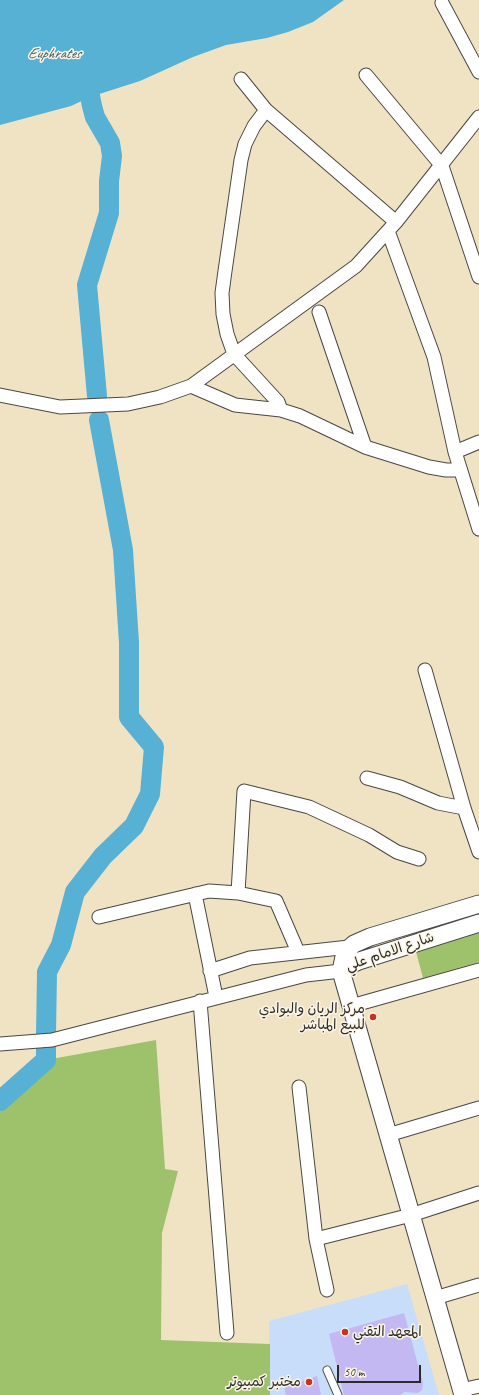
<!DOCTYPE html>
<meta charset="utf-8">
<style>
body{margin:0}
#map{position:relative;width:479px;height:1395px;overflow:hidden;background:#f0e3c4;font-family:Caveat,sans-serif}
canvas{display:block}
.scale{position:absolute;left:337px;top:1365px;width:84px;height:18px;box-sizing:border-box;border:2px solid #2b2b2b;border-top:0;padding-left:5px;font-size:12px;line-height:14px;white-space:nowrap;color:#2b2b2b;-webkit-text-stroke:3px #fcf5e5;paint-order:stroke}
</style>
<div id="map">
<canvas width="479" height="1395"></canvas>
<div class="scale">50 m</div>
</div>
<script>
const g = document.querySelector('canvas').getContext('2d');
g.lineJoin = 'round';
function fill(path, color) {
  g.fillStyle = color;
  g.fill(path, 'evenodd');
}
function poly(rows) {
  const path = new Path2D();
  for (const r of rows) {
    path.moveTo(r[0], r[1]);
    for (let i = 2; i < r.length; i += 2) path.lineTo(r[i], r[i + 1]);
  }
  return path;
}
function strokePath(path, color, width, dash) {
  g.strokeStyle = color;
  g.lineWidth = width;
  g.lineCap = dash ? 'butt' : 'round';
  g.setLineDash(dash || []);
  g.stroke(path);
}
function write(font, color, halo, rows, align = 'center') {
  g.font = font + ' Caveat,"Playpen Sans Arabic",sans-serif';
  g.lineWidth = 3;
  g.setLineDash([]);
  g.textBaseline = 'middle';
  g.strokeStyle = halo;
  g.fillStyle = color;
  for (const [text, x, y, turn = 0] of rows) {
    g.save();
    g.translate(x, y);
    g.rotate((+turn || 0) * Math.PI / 180);
    g.textAlign = isNaN(turn) ? turn : align;
    if (halo) g.strokeText(text, 0, 0);
    g.fillText(text, 0, 0);
    g.restore();
  }
}
const built = poly([
 [407,1284,439,1395,270,1395,269,1321]
]);
const green = poly([
 [479,929,479,962,423,978,415,948],
 [156,1040,165,1169,178,1171,162,1233,161,1340,270,1344,270,1395,0,1395,0,1101,46,1060]
]);
const water = poly([
 [0,0,344,0,313,22,288,32,267,38,226,45,193,57,140,81,90,97,71,106,0,125]
]);
const river = poly([
 [85,71,92,106,95,117,110,143,112,156,109,181,109,213,87,285,97,396],
 [46,1035,47,972,61,945,75,892,103,856,134,826,150,794,154,747,129,717,129,643,123,550,99,420],
 [0,1101,46,1060,46,1043]
]);
const building = poly([
 [404,1313,423,1383,422,1390,418,1393,404,1392,400,1395,344,1395,329,1334],
 [317,1376,321,1395,286,1395,284,1387]
]);
const service = poly([
 [327,1370,338,1395]
]);
const minor = poly([
 [442,3,479,72],
 [366,75,442,166,479,277],
 [241,79,266,110,396,222],
 [266,110,254,126,245,144,241,160,225,271,222,293,223,314,227,334,234,354,278,402,281,410],
 [388,231,434,357,455,452,479,529],
 [319,312,365,447],
 [191,386,235,405,281,410,300,416,365,447,429,467,446,470,460,470],
 [0,395,60,407,128,404,160,397,191,386,356,266,396,222,479,117],
 [455,452,479,442],
 [425,670,464,808,479,852],
 [367,778,400,787,438,803,464,808],
 [238,893,244,791,309,807,369,835,397,852,419,859],
 [195,894,216,997],
 [99,917,209,891,238,893,276,901,298,952],
 [210,971,250,958,349,947],
 [200,1001,227,1333],
 [351,1006,479,970],
 [0,1044,52,1040,306,975,341,971],
 [299,1087,316,1239,327,1290],
 [388,1135,479,1108],
 [316,1239,411,1215,479,1193],
 [435,1298,479,1285],
 [461,1390,479,1386]
]);
const tertiary = poly([
 [341,971,347,966,359,961,479,923],
 [463,1395,341,971,345,952,354,944,370,937,479,904]
]);
const markers = [
 [373,1017,4,"#c8321e"],
 [345,1332,4,"#c8321e"],
 [309,1382,4,"#c8321e"]
];
const streetNames = [
 ["شارع الامام علي",390,952,-19]
];
const poiNames = [
 ["مركز الريان والبوادي",365,1009],
 ["للبيع المباشر",365,1025],
 ["المعهد التقني",353,1332,"left"],
 ["مختبر كمبيوتر",301,1382]
];
const waterNames = [
 ["Euphrates",54,54]
];
fill(built, '#c8ddf9');
fill(green, '#9ec16b');
fill(water, '#56b1d4');
strokePath(river, '#56b1d4', 20);
fill(building, '#c3b8f2');
strokePath(service, '#494742', 9);
strokePath(minor, '#494742', 15);
strokePath(tertiary, '#494742', 19);
strokePath(service, '#fff', 7);
strokePath(minor, '#fff', 13);
strokePath(tertiary, '#fff', 17);
for (const [x, y, r, color] of markers) {
  const dot = new Path2D();
  dot.arc(x, y, r, 0, 2 * Math.PI);
  g.fillStyle = color;
  g.fill(dot);
  strokePath(dot, '#fcf5e5', 1.5);
}
write('14px', '#2b2b2b', '#fcf5e5', streetNames);
write('14px', '#2b2b2b', '#fcf5e5', poiNames, 'right');
write('italic 15px', '#3a5a66', '#fcf5e5', waterNames);
</script>
